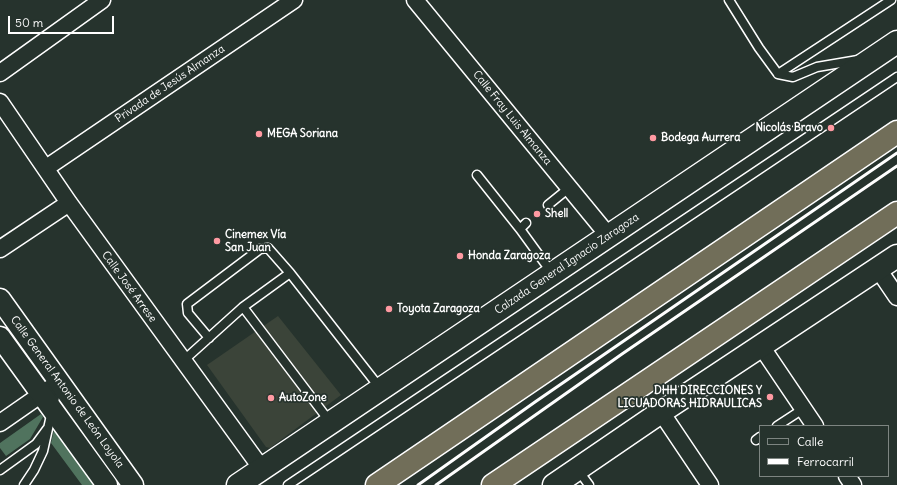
<!DOCTYPE html>
<meta charset="utf-8">
<style>
body{margin:0}
#map{position:relative;width:897px;height:485px;overflow:hidden;background:#26332d;font-family:Delius,sans-serif}
canvas{display:block}
.legend{position:absolute;left:759px;top:425px;width:130px;height:52px;box-sizing:border-box;background:#26332d;border:1px solid #7d8581;margin:0;padding:5px 7px;list-style:none;font-size:12px;color:#fff}
.legend li{display:flex;align-items:center;gap:8px;height:20px}
.legend b{width:20px;border:1px solid #7d8581}
.scale{position:absolute;left:8px;top:16px;width:106px;height:18px;box-sizing:border-box;border:2px solid #fff;border-top:0;padding-left:5px;font-size:12px;line-height:14px;white-space:nowrap;color:#fff;-webkit-text-stroke:3px #26332d;paint-order:stroke}
</style>
<div id="map">
<canvas width="897" height="485"></canvas>
<ul class="legend">
<li><b style="height:5px;background:#26332d"></b>Calle</li>
<li><b style="height:5px;background:#fff"></b>Ferrocarril</li>
</ul>
<div class="scale">50 m</div>
</div>
<script>
const g = document.querySelector('canvas').getContext('2d');
g.lineJoin = 'round';
function fill(path, color) {
  g.fillStyle = color;
  g.fill(path, 'evenodd');
}
function poly(rows) {
  const path = new Path2D();
  for (const r of rows) {
    path.moveTo(r[0], r[1]);
    for (let i = 2; i < r.length; i += 2) path.lineTo(r[i], r[i + 1]);
  }
  return path;
}
function strokePath(path, color, width, dash) {
  g.strokeStyle = color;
  g.lineWidth = width;
  g.lineCap = dash ? 'butt' : 'round';
  g.setLineDash(dash || []);
  g.stroke(path);
}
function write(font, color, halo, rows, align = 'center') {
  g.font = font + ' Delius,sans-serif';
  g.lineWidth = 3.5;
  g.setLineDash([]);
  g.textBaseline = 'middle';
  g.strokeStyle = halo;
  g.fillStyle = color;
  for (const [text, x, y, turn = 0] of rows) {
    g.save();
    g.translate(x, y);
    g.rotate((+turn || 0) * Math.PI / 180);
    g.textAlign = isNaN(turn) ? turn : align;
    if (halo) g.strokeText(text, 0, 0);
    g.fillText(text, 0, 0);
    g.restore();
  }
}
const built = poly([
 [278,316,341,395,270,448,266,447,207,365]
]);
const green = poly([
 [41,414,43,417,30,439,6,456,0,448,0,443],
 [54,430,95,485,82,485,51,443]
]);
const service = poly([
 [729,0,759,48,778,74,891,0],
 [778,74,793,77,817,67,858,60],
 [477,175,520,229],
 [548,205,569,188],
 [526,223,520,229,552,273],
 [243,307,330,422],
 [209,338,188,313,187,304,260,249,268,248,290,273,380,388],
 [183,361,243,307,290,273],
 [777,426,803,409],
 [756,440,760,437],
 [0,470,36,444,47,429],
 [578,470,589,485],
 [24,485,34,470,43,451,58,384],
 [288,485,897,77]
]);
const minor = poly([
 [415,0,608,235],
 [0,73,102,0],
 [0,102,69,203,262,469],
 [46,168,294,0],
 [0,249,69,203],
 [878,269,897,297],
 [761,346,815,426],
 [661,412,710,485],
 [0,423,59,382],
 [847,476,853,485]
]);
const tertiary = poly([
 [0,299,133,485],
 [0,337,107,485]
]);
const secondary = poly([
 [238,485,897,42],
 [554,485,661,412,897,256]
]);
const motorway = poly([
 [377,485,897,132],
 [493,485,897,213]
]);
const rail = poly([
 [418,485,535,402,897,153],
 [436,485,622,354,897,166]
]);
const markers = [
 [831,128,4,"#ff9aa2"],
 [259,134,4,"#ff9aa2"],
 [653,138,4,"#ff9aa2"],
 [537,214,4,"#ff9aa2"],
 [217,241,4,"#ff9aa2"],
 [460,256,4,"#ff9aa2"],
 [389,309,4,"#ff9aa2"],
 [770,397,4,"#ff9aa2"],
 [271,398,4,"#ff9aa2"]
];
const streetNames = [
 ["Privada de Jesús Almanza",170,84,-34],
 ["Calle Fray Luis Almanza",512,118,51],
 ["Calzada General Ignacio Zaragoza",567,264,-34],
 ["Calle José Arrese",129,287,54],
 ["Calle General Antonio de León Loyola",67,392,54]
];
const poiNames = [
 ["Nicolás Bravo",823,128,"right"],
 ["MEGA Soriana",267,134],
 ["Bodega Aurrera",661,138],
 ["Shell",545,214],
 ["Cinemex Vía",225,235],
 ["San Juan",225,248],
 ["Honda Zaragoza",468,256],
 ["Toyota Zaragoza",397,309],
 ["DHH DIRECCIONES Y",762,391,"right"],
 ["LICUADORAS HIDRAULICAS",762,404,"right"],
 ["AutoZone",279,398]
];
fill(built, '#3b4439');
fill(green, '#50735e');
strokePath(service, '#fff', 11);
strokePath(minor, '#fff', 19);
strokePath(tertiary, '#fff', 23);
strokePath(secondary, '#fff', 25);
strokePath(motorway, '#fff', 25);
strokePath(service, '#26332d', 8);
strokePath(minor, '#26332d', 16);
strokePath(tertiary, '#26332d', 20);
strokePath(secondary, '#26332d', 22);
strokePath(motorway, '#716e59', 22);
strokePath(rail, '#fff', 3);
for (const [x, y, r, color] of markers) {
  const dot = new Path2D();
  dot.arc(x, y, r, 0, 2 * Math.PI);
  g.fillStyle = color;
  g.fill(dot);
  strokePath(dot, '#26332d', 1.5);
}
write('11px', '#fff', '#26332d', streetNames);
write('bold 11px', '#fff', '#26332d', poiNames, 'left');
</script>
